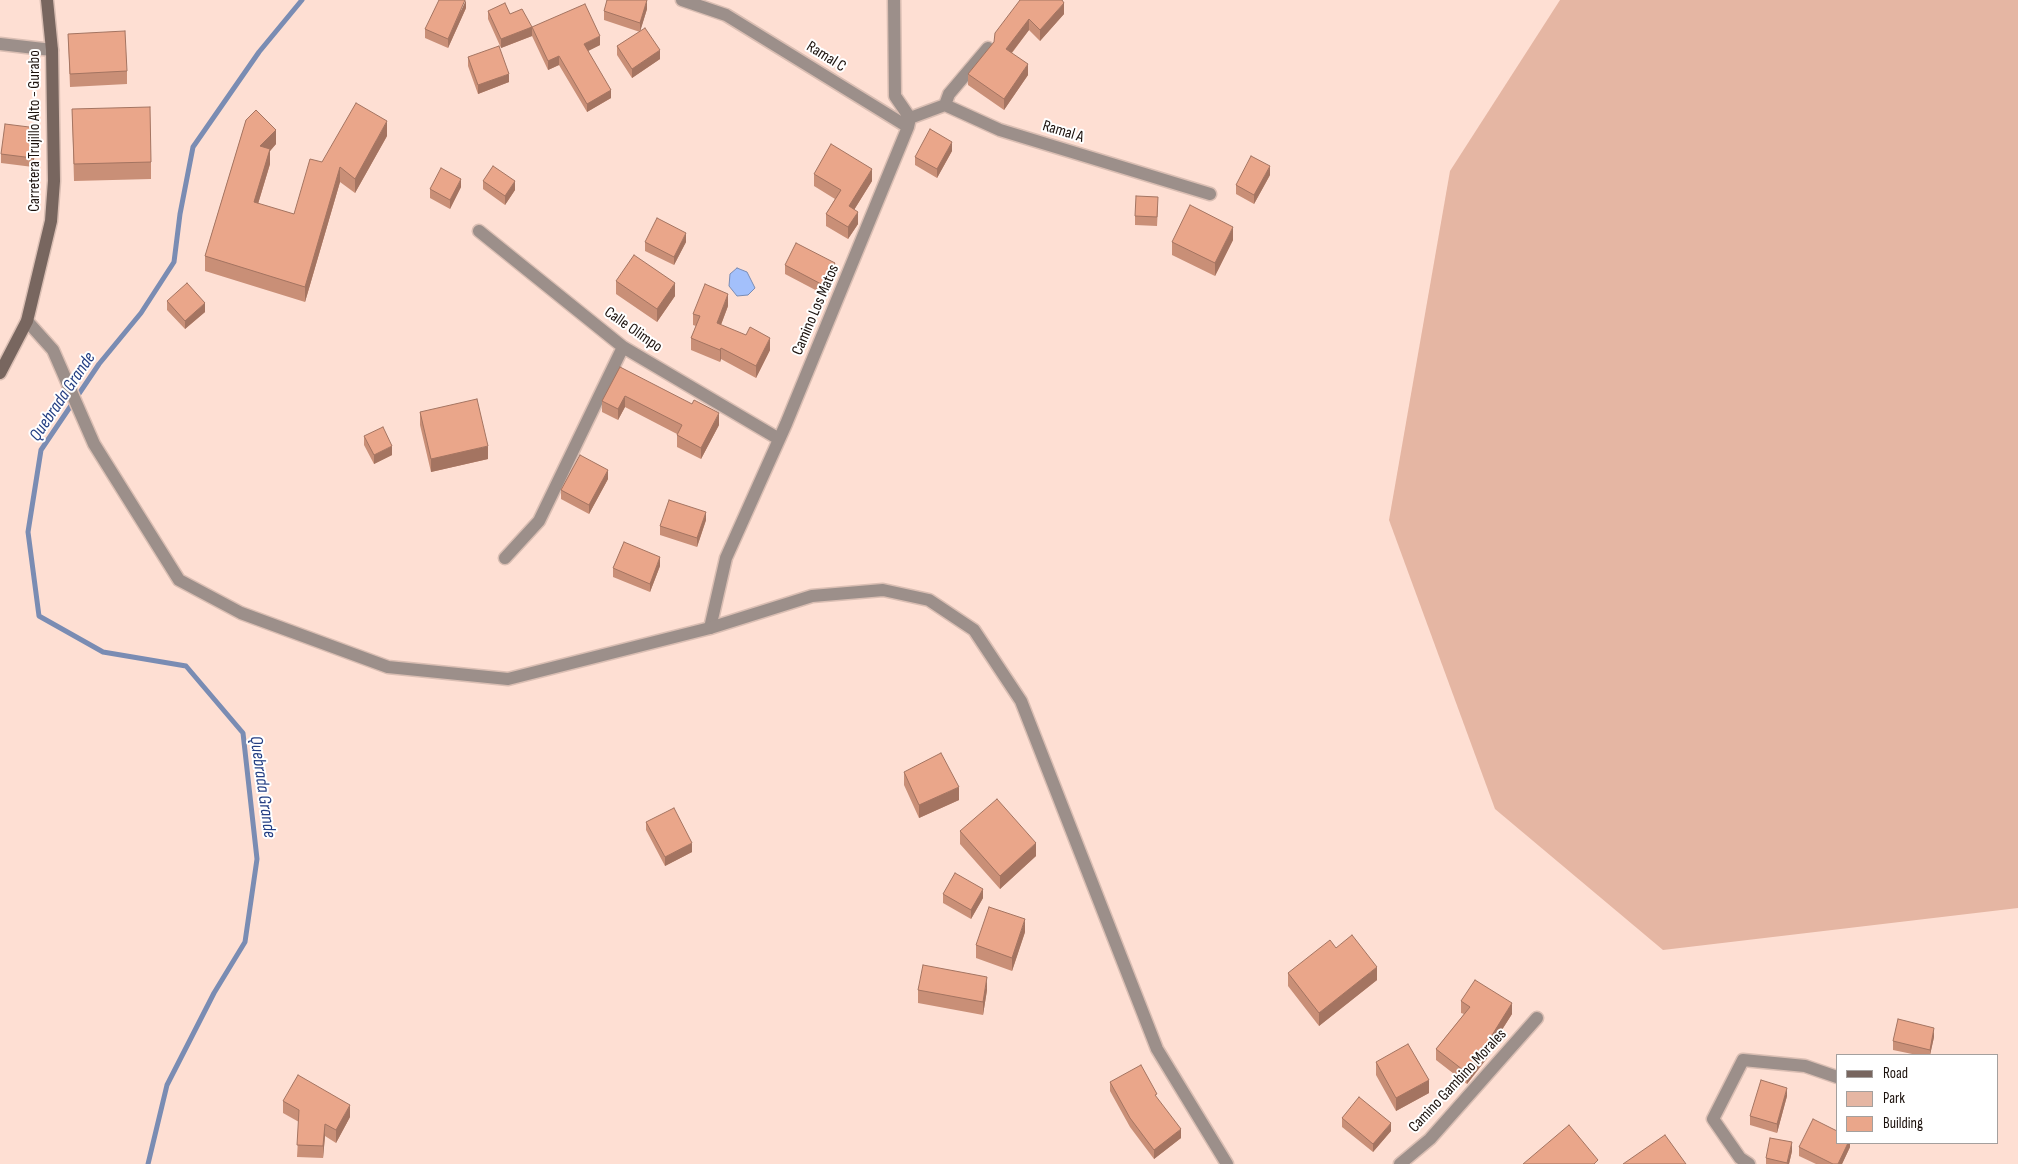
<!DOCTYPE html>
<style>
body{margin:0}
#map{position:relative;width:2018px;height:1164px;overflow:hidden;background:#fedfd3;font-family:"Sofia Sans Condensed",sans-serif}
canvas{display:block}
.legend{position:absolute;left:1836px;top:1054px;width:162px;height:90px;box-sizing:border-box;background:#fff;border:1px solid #a4a09e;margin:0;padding:6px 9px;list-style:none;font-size:15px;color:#1b110c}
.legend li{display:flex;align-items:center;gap:10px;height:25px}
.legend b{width:25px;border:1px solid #a4a09e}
</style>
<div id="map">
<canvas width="2018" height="1164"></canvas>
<ul class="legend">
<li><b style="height:6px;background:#78665f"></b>Road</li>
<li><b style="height:14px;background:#e5b6a3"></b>Park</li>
<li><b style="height:14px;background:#eaa68a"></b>Building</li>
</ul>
</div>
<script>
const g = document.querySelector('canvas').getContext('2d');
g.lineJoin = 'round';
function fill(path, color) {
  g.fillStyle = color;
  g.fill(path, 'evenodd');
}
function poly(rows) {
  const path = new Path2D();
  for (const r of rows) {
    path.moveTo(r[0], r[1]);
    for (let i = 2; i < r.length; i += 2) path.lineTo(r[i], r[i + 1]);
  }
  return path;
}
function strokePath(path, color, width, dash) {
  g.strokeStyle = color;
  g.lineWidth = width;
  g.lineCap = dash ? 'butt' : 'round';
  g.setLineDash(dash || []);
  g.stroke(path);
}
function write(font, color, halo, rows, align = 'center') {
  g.font = font + ' "Sofia Sans Condensed",sans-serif';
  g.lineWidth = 4;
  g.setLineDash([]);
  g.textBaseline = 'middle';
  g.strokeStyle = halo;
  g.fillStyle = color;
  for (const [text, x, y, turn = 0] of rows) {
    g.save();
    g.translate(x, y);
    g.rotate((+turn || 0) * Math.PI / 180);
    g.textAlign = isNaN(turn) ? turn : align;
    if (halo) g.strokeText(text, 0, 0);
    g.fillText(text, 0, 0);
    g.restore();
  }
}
const green = poly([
 [1560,0,2018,0,2018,908,1663,950,1495,809,1389,520,1450,171]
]);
const water = poly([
 [737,268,747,272,755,288,748,295,737,296,729,286,730,274,737,268]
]);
const stream = poly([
 [148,1164,167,1085,214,993,245,942,257,859,243,733,186,666,103,652,39,616,28,532,41,450,99,364,141,313,174,262,180,214,193,147,259,52,302,0]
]);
const minor = poly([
 [682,0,726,15,908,127],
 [0,44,52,50],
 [945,105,949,94,988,48],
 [910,118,945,105,1000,130,1210,194],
 [479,231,623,347,779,439],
 [505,558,539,521,623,347],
 [710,628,726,558,786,424,908,127,910,118,895,96,894,0],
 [1400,1164,1430,1139,1537,1018],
 [1749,1164,1740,1158,1713,1119,1743,1060,1805,1066,1837,1077]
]);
const tertiary = poly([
 [27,321,53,350,94,444,179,580,241,613,388,667,508,679,710,628,812,596,883,590,929,600,974,630,1021,701,1157,1049,1227,1164]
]);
const secondary = poly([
 [0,373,27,321,51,221,54,181,52,50,47,0]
]);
const wall = poly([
 [1020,0,1064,14,1040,41,1029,30,1012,53,1028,75,1004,110,968,85,968,74,994,42],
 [466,8,448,48,425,38,425,29],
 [647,9,640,31,660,59,632,78,617,55,617,46,640,32,604,20,604,11],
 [488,11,510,14,532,27,600,45,588,51,611,98,587,112,559,65,548,70,532,36,501,48,488,19],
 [68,34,127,71,127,84,70,87],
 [468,57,509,82,478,94,468,66],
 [72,109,151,162,151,179,74,181],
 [246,120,276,144,270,151,270,164,258,204,294,214,322,162,387,136,355,193,340,182,305,302,205,271,205,256],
 [37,137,33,167,1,163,1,154],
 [952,151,937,178,915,165,915,157],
 [814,174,872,181,854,210,858,224,848,239,826,226,826,214,835,199,814,186],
 [1270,175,1254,204,1236,194,1236,185],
 [483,181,515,190,505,205,483,189],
 [461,187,450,209,430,198,430,189],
 [1158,206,1157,226,1135,225,1135,216],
 [1233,240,1215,276,1172,255,1172,242],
 [645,242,686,242,674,265,645,251],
 [785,265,835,271,823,294,785,274],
 [616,281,675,296,657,322,616,294],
 [167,301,205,312,185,329,167,310],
 [728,306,721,325,770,350,756,378,721,359,720,362,691,350,691,338,696,326,693,325,693,314],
 [620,367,719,425,701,459,677,447,677,434,625,407,618,420,602,412,602,401],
 [420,412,488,459,431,472,420,425],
 [364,436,392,455,374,464,364,445],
 [608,479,589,514,561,499,561,490],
 [706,520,697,547,660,535,660,526],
 [660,566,650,592,613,577,613,568],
 [904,772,959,800,919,818,904,785],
 [646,822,692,852,665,866,646,830],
 [960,831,1036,856,1000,889,960,844],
 [943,894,983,898,971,919,943,903],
 [1025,932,1012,971,976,958,976,945],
 [1336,948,1377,980,1319,1026,1288,986,1288,973],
 [918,990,987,990,983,1015,918,1003],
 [1461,1001,1512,1014,1491,1047,1491,1053,1467,1084,1436,1060,1436,1049,1464,1014,1461,1013],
 [1934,1037,1930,1055,1917,1055,1893,1050,1893,1041],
 [1376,1062,1429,1093,1396,1111,1376,1075],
 [1110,1082,1157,1098,1181,1138,1154,1159,1130,1127,1110,1091],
 [1787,1096,1777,1133,1750,1125,1750,1116],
 [283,1101,350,1117,336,1143,325,1136,323,1158,297,1157,299,1122,283,1113],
 [1342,1118,1391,1131,1373,1152,1342,1127],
 [1850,1143,1850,1147,1842,1164,1816,1164,1799,1156,1799,1147],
 [1792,1151,1789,1164,1766,1164,1766,1158]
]);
const shadedWall = poly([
 [466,0,466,8,448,48,448,39],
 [647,0,647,9,640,32,640,23],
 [1064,3,1064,14,1040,41,1040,30],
 [1029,19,1029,30,1006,60,1006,49],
 [532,27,532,36,501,48,501,39],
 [600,36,600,45,584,53,584,44],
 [660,50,660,59,632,78,632,69],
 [559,56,559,65,548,70,548,61],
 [1028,64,1028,75,1004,110,1004,99],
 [509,74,509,82,478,94,478,85],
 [611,90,611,98,587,112,587,104],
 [387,121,387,136,355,193,355,179],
 [37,128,37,137,33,167,33,158],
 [276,130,276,144,270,151,270,164,254,217,254,202,260,146],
 [952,142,952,151,937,178,937,169],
 [1270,166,1270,175,1254,204,1254,195],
 [340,167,340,182,305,302,305,287],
 [872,169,872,181,849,218,849,206],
 [461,179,461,187,450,209,450,200],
 [515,181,515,190,505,205,505,196],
 [858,212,858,224,848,239,848,227],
 [1233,227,1233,240,1215,276,1215,263],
 [686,233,686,242,674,265,674,257],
 [835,263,835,271,823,294,823,285],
 [675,283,675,296,657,322,657,309],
 [728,294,728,306,717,335,717,323],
 [205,303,205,312,185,329,185,321],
 [770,338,770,350,756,378,756,366],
 [721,348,721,359,720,362,720,350],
 [625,396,625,407,618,420,618,409],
 [719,413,719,425,701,459,701,448],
 [392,446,392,455,374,464,374,455],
 [488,446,488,459,431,472,431,459],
 [608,470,608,479,589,514,589,505],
 [706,512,706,520,697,547,697,538],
 [660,557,660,566,650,592,650,584],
 [959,787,959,800,919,818,919,805],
 [692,843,692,852,665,866,665,857],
 [1036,843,1036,856,1000,889,1000,876],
 [983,889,983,898,971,919,971,910],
 [1025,919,1025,932,1012,971,1012,958],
 [1377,967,1377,980,1319,1026,1319,1013],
 [987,977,987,990,983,1015,983,1002],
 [1512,1003,1512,1014,1491,1047,1491,1053,1467,1084,1467,1073],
 [1934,1028,1934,1037,1930,1055,1930,1050],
 [1429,1080,1429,1093,1396,1111,1396,1098],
 [1787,1088,1787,1096,1777,1133,1777,1124],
 [350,1105,350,1117,336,1143,336,1130],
 [1391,1123,1391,1131,1373,1152,1373,1144],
 [325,1124,325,1136,323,1158,323,1146],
 [1181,1129,1181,1138,1154,1159,1154,1150],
 [1792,1142,1792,1151,1789,1164,1787,1164],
 [1848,1143,1850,1143,1850,1147,1842,1164,1838,1164]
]);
const building = poly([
 [439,0,465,0,448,39,425,29,439,0],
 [607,0,647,0,640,23,604,11,607,0],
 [1020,0,1062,0,1064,3,1040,30,1029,19,1006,49,1028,64,1004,99,968,74,994,42,995,33,1020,0],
 [505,3,510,14,522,9,532,27,501,39,488,11,505,3],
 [585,4,600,36,584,44,611,90,587,104,559,56,548,61,532,27,585,4],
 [645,28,660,50,632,69,617,46,645,28],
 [125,31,127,71,70,74,68,34,125,31],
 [499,46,509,74,478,85,468,57,499,46],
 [356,103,387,121,355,179,340,167,305,287,205,256,246,120,256,110,276,130,260,146,270,149,254,202,294,214,310,159,322,162,356,103],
 [150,107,151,162,74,164,72,109,150,107],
 [5,124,37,128,33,158,1,154,5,124],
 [930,129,952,142,937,169,915,157,930,129],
 [831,144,872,169,849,206,858,212,848,227,826,214,841,190,814,174,831,144],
 [1251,156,1270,166,1254,195,1236,185,1251,156],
 [493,166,515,181,505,196,483,181,493,166],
 [441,168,461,179,450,200,430,189,441,168],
 [1136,196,1158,197,1157,217,1135,216,1136,196],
 [1190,205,1233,227,1215,263,1172,242,1190,205],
 [657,218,686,233,674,257,645,242,657,218],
 [796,243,835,263,823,285,785,265,796,243],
 [634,255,675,283,657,309,616,281,634,255],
 [187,283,205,303,185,321,167,301,187,283],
 [705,284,728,294,717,323,746,335,750,327,770,338,756,366,721,348,720,350,691,338,700,316,693,314,705,284],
 [620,367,692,404,694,400,719,413,701,448,677,435,682,425,625,396,618,409,602,401,620,367],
 [477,399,488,446,431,459,420,412,477,399],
 [383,427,392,446,374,455,364,436,383,427],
 [580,455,608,470,589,505,561,490,580,455],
 [669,500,706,512,697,538,660,526,669,500],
 [624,542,660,557,650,584,613,568,624,542],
 [941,753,959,787,919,805,904,772,941,753],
 [997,799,1036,843,1000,876,960,831,997,799],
 [674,808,692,843,665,857,646,822,674,808],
 [955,873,983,889,971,910,943,894,955,873],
 [989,907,1025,919,1012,958,976,945,989,907],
 [1352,935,1377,967,1319,1013,1288,973,1330,940,1336,948,1352,935],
 [923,965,987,977,983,1002,918,990,923,965],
 [1475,980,1512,1003,1489,1040,1491,1042,1467,1073,1436,1049,1470,1007,1461,1001,1475,980],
 [1898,1019,1934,1028,1930,1050,1893,1041,1898,1019],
 [1408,1044,1429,1080,1396,1098,1376,1062,1408,1044],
 [1141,1065,1157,1094,1155,1095,1181,1129,1154,1150,1130,1118,1110,1082,1141,1065],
 [298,1075,350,1105,336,1130,325,1124,323,1146,297,1145,299,1110,283,1101,298,1075],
 [1761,1080,1787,1088,1777,1124,1750,1116,1761,1080],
 [1359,1097,1391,1123,1373,1144,1342,1118,1359,1097],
 [1813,1119,1837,1131,1837,1143,1848,1143,1838,1164,1833,1164,1799,1147,1813,1119],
 [1569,1125,1598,1160,1594,1164,1523,1164,1569,1125],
 [1665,1135,1686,1164,1623,1164,1665,1135],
 [1770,1138,1792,1142,1787,1163,1766,1158,1770,1138]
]);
const streetNames = [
 ["Ramal C",826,57,32],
 ["Carretera Trujillo Alto - Gurabo",35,131,-90],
 ["Ramal A",1063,132,17],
 ["Camino Los Matos",816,310,-67],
 ["Calle Olimpo",633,330,35],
 ["Camino Gambino Morales",1458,1081,-47]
];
const waterNames = [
 ["Quebrada Grande",63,397,-56],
 ["Quebrada Grande",262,787,82]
];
fill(green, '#e5b6a3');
fill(water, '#a3c0fb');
strokePath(water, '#7a8cb3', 1);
strokePath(stream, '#7a8cb3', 5);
strokePath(minor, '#dabeb3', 15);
strokePath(tertiary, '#dabeb3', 15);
strokePath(secondary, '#dabeb3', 15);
strokePath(minor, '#9c8f8a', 12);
strokePath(tertiary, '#9c8f8a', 12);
strokePath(secondary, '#78665f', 12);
fill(wall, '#c98f77');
fill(shadedWall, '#a47461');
fill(building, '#eaa68a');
strokePath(building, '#a47461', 1);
write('16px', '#1b110c', '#fff', streetNames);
write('italic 18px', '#233e83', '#fff', waterNames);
</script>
